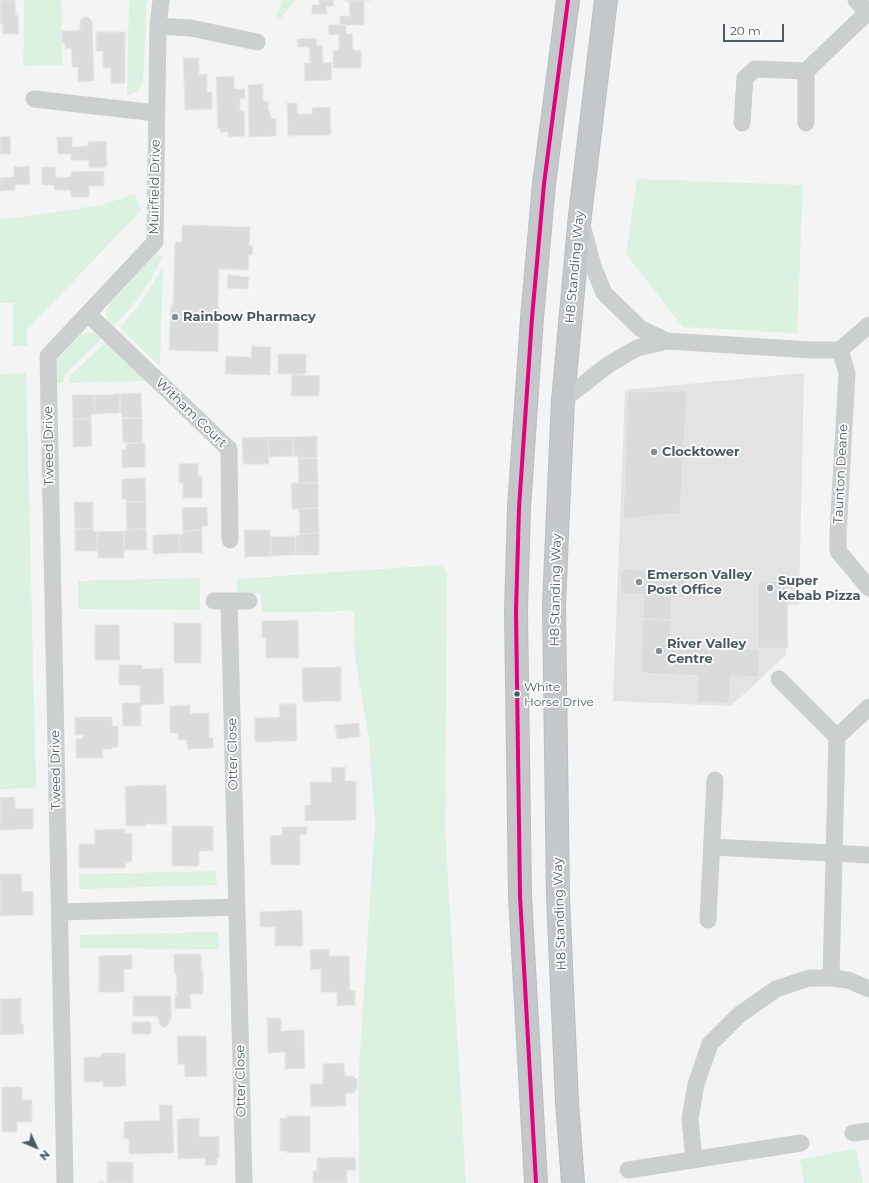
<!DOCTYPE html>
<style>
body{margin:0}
#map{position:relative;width:869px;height:1183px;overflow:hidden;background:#f4f4f4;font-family:Montserrat,sans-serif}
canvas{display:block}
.north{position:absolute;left:16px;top:1127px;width:40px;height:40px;-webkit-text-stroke:3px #fff;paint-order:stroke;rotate:134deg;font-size:11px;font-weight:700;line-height:16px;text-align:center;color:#4a5a60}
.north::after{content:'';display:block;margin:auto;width:14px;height:18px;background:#4a5a60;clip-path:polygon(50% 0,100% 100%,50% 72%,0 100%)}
.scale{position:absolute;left:723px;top:24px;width:61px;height:18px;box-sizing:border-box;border:2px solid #4a5a60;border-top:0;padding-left:5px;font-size:12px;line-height:14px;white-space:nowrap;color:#4a5a60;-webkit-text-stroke:3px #fff;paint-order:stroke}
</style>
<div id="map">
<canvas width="869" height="1183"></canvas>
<div class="north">N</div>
<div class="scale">20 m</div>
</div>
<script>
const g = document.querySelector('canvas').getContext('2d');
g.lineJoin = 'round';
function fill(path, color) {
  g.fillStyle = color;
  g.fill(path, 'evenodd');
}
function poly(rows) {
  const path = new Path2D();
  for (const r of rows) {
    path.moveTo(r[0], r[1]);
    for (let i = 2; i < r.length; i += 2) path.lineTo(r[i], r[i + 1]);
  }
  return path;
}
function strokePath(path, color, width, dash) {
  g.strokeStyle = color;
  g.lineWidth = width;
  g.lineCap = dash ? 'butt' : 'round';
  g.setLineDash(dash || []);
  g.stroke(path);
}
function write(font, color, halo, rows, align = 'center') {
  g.font = font + ' Montserrat,sans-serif';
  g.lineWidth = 3.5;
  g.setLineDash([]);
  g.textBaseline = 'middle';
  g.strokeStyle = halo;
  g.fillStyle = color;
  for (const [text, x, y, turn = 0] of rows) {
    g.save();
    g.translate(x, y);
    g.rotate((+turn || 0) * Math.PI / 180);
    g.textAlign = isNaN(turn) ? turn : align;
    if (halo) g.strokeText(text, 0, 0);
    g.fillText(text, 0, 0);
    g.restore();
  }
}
const commercial = poly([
 [804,373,799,605,785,605,786,655,731,706,613,701,625,390]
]);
const green = poly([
 [24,0,61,0,62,65,23,66,24,36],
 [129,0,147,0,143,82,137,91,127,96],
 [282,0,295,0,280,19,276,15],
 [637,179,803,185,797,333,683,327,626,254],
 [135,194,141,210,27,330,27,346,13,346,13,303,0,303,0,219,24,217,101,205],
 [155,255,163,256,151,279,137,300,113,327,106,318,107,309,112,301],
 [163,268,160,366,120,328,140,303],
 [93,333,102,338,65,374,63,383,56,383,57,360,81,334],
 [106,342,147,381,68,383,69,377],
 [26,373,36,788,0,789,0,374],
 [440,565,447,573,445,828,466,1183,359,1183,358,1084,375,823,369,740,355,657,354,611,262,612,261,594,237,593,237,579],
 [200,578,200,610,78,609,78,581],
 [216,871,217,885,79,889,79,874],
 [218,932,219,949,80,948,80,935],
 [856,1148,863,1183,804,1183,800,1160]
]);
const building = poly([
 [0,0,15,0,16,16,18,15,19,34,3,34,3,24,0,24,0,0],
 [319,0,333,0,334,6,327,6,327,14,312,14,312,5,320,5,319,0],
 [344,0,372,0,364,0,364,25,340,25,340,16,350,16,349,1,344,0],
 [84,17,88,17,92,21,94,81,78,82,78,67,72,67,71,48,65,49,65,43,62,43,62,31,80,30,80,21,84,17],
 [328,25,346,25,346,34,352,34,353,50,361,50,361,68,333,68,333,50,339,50,339,34,329,35,328,25],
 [96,32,125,32,125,83,111,84,111,68,103,68,103,51,96,51,96,32],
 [316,38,317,46,322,45,323,63,331,62,332,80,305,81,304,63,310,63,309,47,298,47,297,39,316,38],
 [183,58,199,58,199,75,207,74,207,92,212,92,212,109,185,110,183,58],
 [234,76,234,89,245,89,245,99,240,99,240,111,244,111,245,136,228,137,228,132,221,133,220,128,218,129,216,77,234,76],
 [263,84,263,101,268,101,268,111,270,111,271,119,276,118,276,136,249,137,248,85,263,84],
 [287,103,297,103,297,114,312,114,312,108,330,107,331,135,288,136,287,103],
 [10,136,11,154,0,154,0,137,10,136],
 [57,137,72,137,72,147,88,146,88,142,106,141,107,167,89,168,89,160,71,160,71,154,58,154,57,137],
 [29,166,30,184,15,185,15,190,0,191,0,178,14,177,14,167,29,166],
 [42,167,55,167,56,178,71,177,71,172,104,171,104,186,89,186,89,197,71,197,71,190,54,190,54,185,42,185,42,167],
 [182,225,250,227,249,245,253,245,252,255,249,255,248,270,219,269,218,306,219,306,218,352,169,350,171,305,173,305,175,242,182,242,182,225],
 [228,275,249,277,248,289,227,288,228,275],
 [252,346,271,347,270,375,225,374,226,356,251,357,252,346],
 [278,354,306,354,306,374,278,374,278,354],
 [292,375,320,376,319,396,291,396,292,375],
 [687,391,680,513,623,519,628,392,687,391],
 [141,393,142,418,122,418,122,413,120,413,120,394,141,393],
 [120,394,120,413,95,414,94,395,120,394],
 [72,395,94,395,95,414,91,414,91,419,73,419,72,395],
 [122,418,142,418,142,443,123,443,122,418],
 [73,419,91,419,92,446,73,447,73,419],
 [317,436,317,458,298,458,298,456,293,456,293,437,317,436],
 [268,437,269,464,243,464,242,438,268,437],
 [268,437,293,437,293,456,269,457,268,437],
 [142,443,145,443,145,467,122,468,122,449,126,449,126,444,142,443],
 [298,458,317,458,318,483,299,483,298,458],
 [198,463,198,476,202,476,202,498,183,498,183,483,179,483,179,464,198,463],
 [145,478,146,502,126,502,126,499,122,499,122,479,145,478],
 [291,483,318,483,318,508,292,509,291,483],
 [74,502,93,502,93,529,75,529,74,502],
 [126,502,146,502,146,529,127,530,126,502],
 [207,507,208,526,202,526,202,530,183,531,182,508,207,507],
 [318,508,319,533,300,534,299,509,318,508],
 [75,529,93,529,94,532,97,532,98,551,75,551,75,529],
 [146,529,147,550,124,550,124,531,127,531,127,530,146,529],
 [202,530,202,553,180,553,179,534,183,534,183,531,202,530],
 [244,530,270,530,271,556,245,557,244,530],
 [124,531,124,558,98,558,97,532,124,531],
 [319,533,319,555,296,555,295,536,300,536,300,534,319,533],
 [179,534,180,553,153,554,153,535,179,534],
 [295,536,296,555,271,556,270,537,295,536],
 [621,569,686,571,685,597,672,597,671,620,643,619,644,595,620,594,621,569],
 [758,581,787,581,788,648,758,648,758,581],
 [643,619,671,620,670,647,760,650,759,677,730,676,729,703,697,702,698,676,641,673,643,619],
 [298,620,299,658,266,658,266,638,262,638,262,621,298,620],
 [174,623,201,623,201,663,174,663,174,623],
 [95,625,119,625,120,660,95,660,95,625],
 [119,665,142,665,142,669,163,668,164,704,141,705,141,726,123,726,122,703,140,703,140,685,119,685,119,665],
 [341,667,341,701,303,702,302,668,341,667],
 [279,704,296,704,297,741,255,742,255,718,280,717,279,704],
 [190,705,190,714,209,713,209,738,213,738,213,748,188,749,187,740,178,740,178,733,170,733,170,706,190,705],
 [75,717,112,717,112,726,118,726,118,747,112,747,112,749,102,749,103,758,76,758,76,739,83,739,83,735,75,735,75,717],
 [359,723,360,737,337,739,335,725,359,723],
 [345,767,345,781,356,781,356,820,305,821,305,805,311,805,310,782,332,782,331,768,345,767],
 [166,785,167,824,145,824,145,826,126,826,125,786,166,785],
 [15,797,15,809,33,808,33,829,0,830,0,798,15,797],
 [172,826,213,826,213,851,199,851,199,866,172,866,172,826],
 [282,827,307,827,307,835,300,835,300,865,271,865,270,836,282,835,282,827],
 [125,829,125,833,132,833,132,861,125,864,126,868,79,868,79,844,95,844,95,830,125,829],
 [0,874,21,874,22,892,33,891,33,915,0,916,0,874],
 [302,910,303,946,275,946,275,927,260,927,260,912,302,910],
 [329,949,329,956,349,956,350,991,355,990,355,1005,337,1006,337,992,321,992,321,969,311,970,310,950,329,949],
 [174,954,201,954,201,969,203,969,203,994,190,994,191,1008,175,1009,175,994,177,994,176,973,174,973,174,954],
 [132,955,132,969,124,969,124,992,99,992,99,956,132,955],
 [133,996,171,996,171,1019,169,1019,169,1024,166,1027,162,1027,159,1024,159,1019,157,1019,158,1016,133,1016,133,996],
 [21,998,21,1024,23,1024,24,1034,0,1035,0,999,21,998],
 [267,1018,281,1018,281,1031,304,1030,305,1068,285,1069,285,1052,268,1053,267,1018],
 [132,1022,151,1022,151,1034,132,1034,132,1022],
 [177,1036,206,1036,207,1076,185,1077,184,1064,178,1065,177,1036],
 [101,1053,125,1053,126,1086,103,1087,103,1082,84,1082,84,1057,101,1057,101,1053],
 [344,1063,345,1076,353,1076,357,1080,357,1089,353,1093,345,1094,346,1106,311,1107,310,1084,323,1084,323,1064,344,1063],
 [2,1087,22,1087,22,1100,32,1100,32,1122,17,1122,17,1132,2,1132,2,1087],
 [159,1105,172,1105,174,1153,129,1154,129,1139,124,1139,124,1122,160,1120,159,1105],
 [287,1116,310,1116,310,1152,287,1153,287,1151,280,1151,280,1118,287,1118,287,1116],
 [199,1118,199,1137,219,1136,219,1158,217,1158,217,1165,205,1166,205,1158,178,1159,177,1119,199,1118],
 [355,1157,356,1170,347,1170,347,1183,313,1183,313,1171,317,1171,317,1158,355,1157],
 [107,1162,133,1162,133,1183,98,1183,98,1182,107,1182,107,1162]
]);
const minor = poly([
 [856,0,868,13],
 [158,26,191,28,257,42],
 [806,71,806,123],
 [34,99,156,113],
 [742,123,745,78,755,69,806,71,869,11],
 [582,225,593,266,604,293,641,329,667,341],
 [88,314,229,449,230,540],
 [840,350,847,373,838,533,838,551,869,588],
 [840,350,869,325],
 [563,400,608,365,637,348,667,341,811,350,840,350],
 [214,601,249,601],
 [229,601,244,1183],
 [779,679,837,737],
 [712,847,869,855],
 [60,912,237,907],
 [708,920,715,780],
 [831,978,837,737,869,707],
 [853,1133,869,1131],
 [694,1160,690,1119,696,1084,710,1044,739,1015,776,989,809,978,831,978,848,980,869,989],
 [628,1170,801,1143],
 [65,1183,48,356,155,242,158,26,161,0]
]);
const trunk = poly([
 [536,1183,520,896,516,611,519,508,532,318,544,184,568,0],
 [573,1183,567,1102,558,896,554,605,558,512,563,400,580,215,606,0]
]);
const bus1 = poly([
 [536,1183,520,896,516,611,519,508,532,318,544,184,568,0]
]);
const markers = [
 [175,317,4,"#869094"],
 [654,452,4,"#869094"],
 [639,582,4,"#869094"],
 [770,588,4,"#869094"],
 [659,651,4,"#869094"],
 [517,694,3.5,"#4a5a60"]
];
const busNames = [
 ["White",524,687],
 ["Horse Drive",524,702]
];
const streetNames = [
 ["Muirfield Drive",155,187,-89],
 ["H8 Standing Way",575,267,-85],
 ["Witham Court",191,413,44],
 ["Tweed Drive",49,446,-91],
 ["Taunton Deane",841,474,-87],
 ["H8 Standing Way",556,590,-89],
 ["Otter Close",233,754,-91],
 ["Tweed Drive",56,770,-91],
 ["H8 Standing Way",560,914,-92],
 ["Otter Close",241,1081,-91]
];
const poiNames = [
 ["Rainbow Pharmacy",183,317],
 ["Clocktower",662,452],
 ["Emerson Valley",647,575],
 ["Post Office",647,590],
 ["Super",778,581],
 ["Kebab Pizza",778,596],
 ["River Valley",667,644],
 ["Centre",667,659]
];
fill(commercial, '#e5e3e2');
fill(green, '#daf2df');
fill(building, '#dadcdc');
strokePath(building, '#e5e6e7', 1);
strokePath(trunk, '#b9bfc3', 24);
strokePath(minor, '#cbcfcf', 17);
strokePath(trunk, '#c4c8cb', 22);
strokePath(bus1, '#e5007d', 4);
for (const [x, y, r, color] of markers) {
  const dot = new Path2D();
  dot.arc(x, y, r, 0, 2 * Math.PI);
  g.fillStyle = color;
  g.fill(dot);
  strokePath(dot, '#fff', 1.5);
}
write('12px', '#4a5a60', '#fff', busNames, 'left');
write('13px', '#4a5a60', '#fff', streetNames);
write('bold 13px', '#4a5a60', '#fff', poiNames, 'left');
</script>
